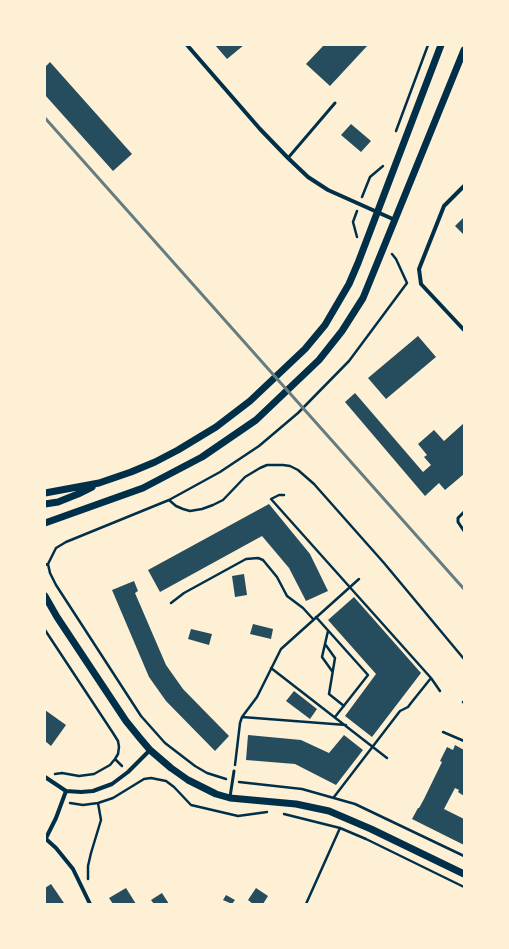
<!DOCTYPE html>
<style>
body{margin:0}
#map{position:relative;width:509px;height:949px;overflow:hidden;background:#fdf0d5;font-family:Jost,sans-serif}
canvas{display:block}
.frame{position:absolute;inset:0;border:46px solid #fdf0d5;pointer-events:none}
</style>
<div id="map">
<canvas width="509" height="949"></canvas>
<div class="frame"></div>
</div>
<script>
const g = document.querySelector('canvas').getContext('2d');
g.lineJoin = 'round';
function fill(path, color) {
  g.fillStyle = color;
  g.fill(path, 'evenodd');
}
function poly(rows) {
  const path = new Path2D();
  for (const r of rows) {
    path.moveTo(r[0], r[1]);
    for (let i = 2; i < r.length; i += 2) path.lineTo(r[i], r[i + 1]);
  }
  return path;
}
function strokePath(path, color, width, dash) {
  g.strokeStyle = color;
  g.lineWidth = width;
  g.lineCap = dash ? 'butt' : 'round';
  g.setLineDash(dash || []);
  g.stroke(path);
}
const building = poly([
 [215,45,244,45,227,59],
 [324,45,368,45,330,86,306,64],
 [50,62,132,154,113,171,45,95,45,67],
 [351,124,371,141,361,152,341,135],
 [464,217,464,233,463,234,455,226],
 [418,336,436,357,386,399,368,378],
 [355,393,423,472,431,465,424,457,427,455,418,444,434,430,444,441,464,423,464,474,445,490,439,483,425,496,345,402],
 [269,504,310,554,328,591,306,601,289,568,262,536,160,592,148,570],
 [244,574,247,595,235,597,232,576],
 [134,581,138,591,135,593,166,665,183,689,229,736,215,751,166,701,149,677,112,590],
 [354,597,421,673,372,737,345,716,376,674,328,620],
 [253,624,273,629,271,639,250,634],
 [191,629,212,634,209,645,188,639],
 [294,691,317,709,310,719,286,701],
 [45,710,66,725,51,746,45,741],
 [248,735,301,740,329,753,344,735,363,750,336,785,295,764,246,760],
 [455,745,464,750,464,796,458,792,459,790,455,788,444,809,464,819,464,845,412,819,418,808,419,808,424,799,442,762,440,761,447,747,453,750],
 [51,884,64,903,63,904,45,904,45,888],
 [126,888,136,904,113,904,109,898],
 [256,888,268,896,263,904,253,904,248,900],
 [162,893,169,904,154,904,151,900],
 [226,895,235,900,232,904,223,900]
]);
const path = poly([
 [396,131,428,45],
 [362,197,370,177,383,166],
 [357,237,353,222,357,211],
 [392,254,396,259,407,283],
 [284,495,279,495,271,499,431,678,440,691],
 [169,500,176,506,183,509,190,511,202,509,213,505,223,500,245,477,260,468,267,465,283,465,290,466,298,470,314,484,384,563,464,659],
 [48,564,50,573,56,585,141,716,165,743,195,766,207,773,226,779],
 [45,565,48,564,56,548,66,542,169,500,220,472,259,446,298,413,349,361,407,283],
 [171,603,184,593,246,559,258,558,263,560,277,577,287,596,303,608,313,619],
 [316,617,368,675,335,717],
 [45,630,113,733,118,741,119,747,118,754,115,759,110,765,94,774,79,776,62,773,55,774],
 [328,631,322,657,332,671],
 [325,644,335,658,329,694,344,706],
 [271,668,387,758],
 [463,702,464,703],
 [242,717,346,725],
 [443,732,464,741],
 [115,759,122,766],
 [235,765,240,723,242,717,257,697,281,649,359,579],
 [239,782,302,789,355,804,464,856],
 [334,797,400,711,408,707,411,703,431,678],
 [70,803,83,805,98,803,113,798,144,779,151,778,166,781,174,787,191,805,238,816,267,812],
 [284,814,340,828,366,839,464,887],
 [88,879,88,866,91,853,101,820,98,803],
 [306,904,340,828]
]);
const service = poly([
 [288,158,335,103],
 [464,512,458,518,458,522,464,531],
 [230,797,234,771]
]);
const minor = poly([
 [187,45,260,129,288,158,308,177,328,190,395,220],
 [464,186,444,206,419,269,421,284,464,330],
 [45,777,66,791],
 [66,791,81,792,93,791,112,784,128,772,150,750],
 [46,839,56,848,73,869,90,904],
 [45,840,56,818,66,791]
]);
const tertiary = poly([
 [45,493,99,483,131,472,155,462,178,450,216,427,250,401,305,349,325,325,349,284,358,263,441,45],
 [45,504,58,502,78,494,92,487],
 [45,523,143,488,202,457,256,420,319,360,342,331,363,298,464,50],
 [45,596,57,617,126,721,139,737,150,750,171,768,188,780,216,794,230,798,296,804,329,811,371,829,464,874]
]);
const rail = poly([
 [45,118,464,589]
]);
fill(building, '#264d5e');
strokePath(path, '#003049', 2.5);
strokePath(service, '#003049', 3);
strokePath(minor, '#003049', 4);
strokePath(tertiary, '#003049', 7);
strokePath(rail, '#657d81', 3);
</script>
